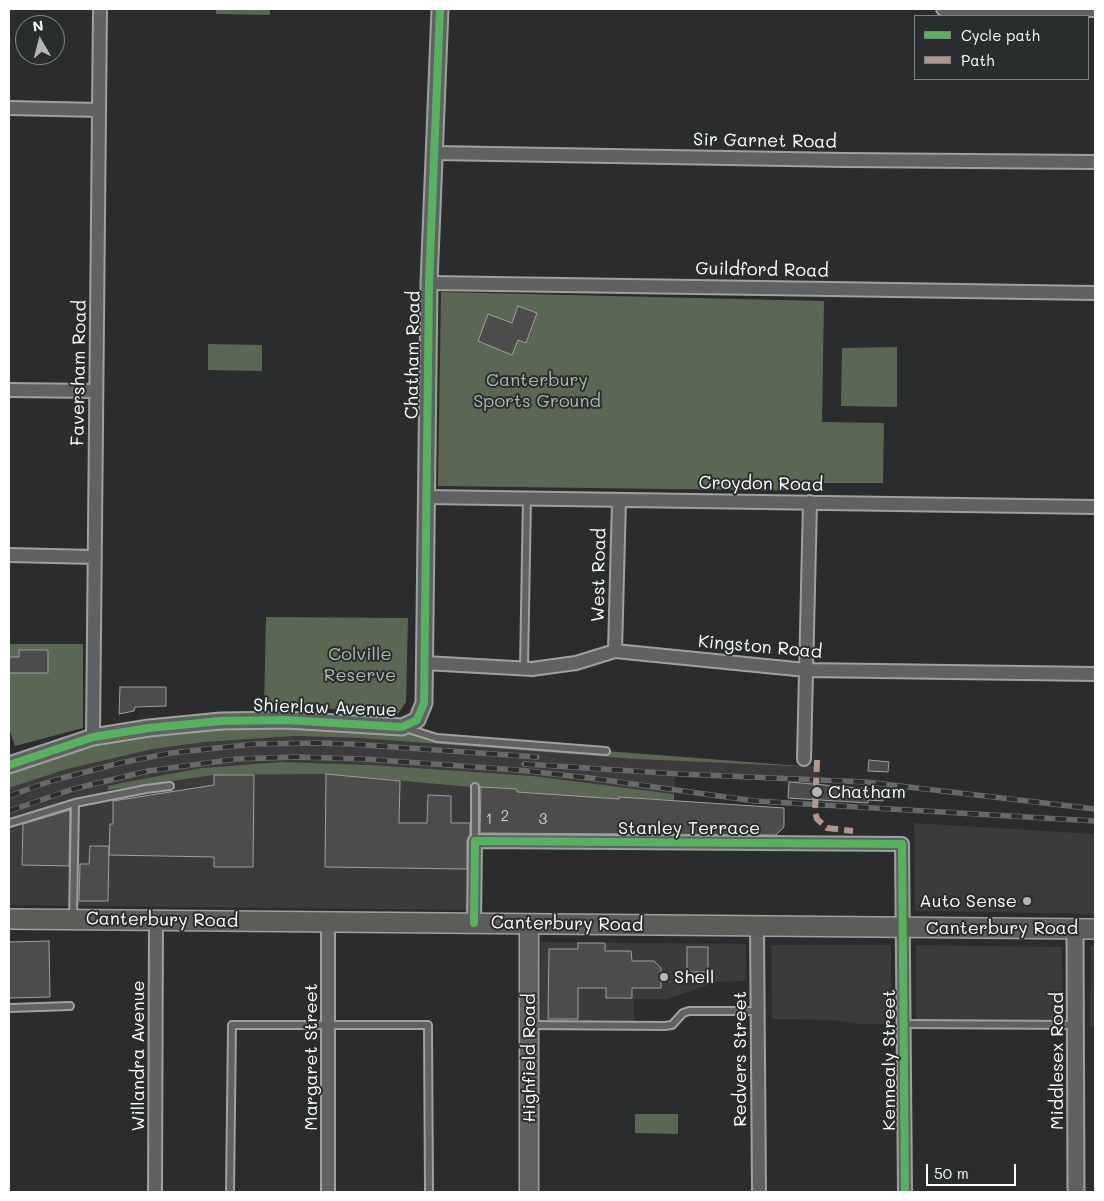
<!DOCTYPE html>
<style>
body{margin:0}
#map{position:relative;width:1104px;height:1201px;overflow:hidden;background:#2b2c2d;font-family:Mali,sans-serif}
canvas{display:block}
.frame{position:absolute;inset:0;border:10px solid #fff;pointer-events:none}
.legend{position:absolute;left:914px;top:15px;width:175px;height:65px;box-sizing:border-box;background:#2a2d2e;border:1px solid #7f8182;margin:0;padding:6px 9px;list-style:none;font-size:15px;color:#fff}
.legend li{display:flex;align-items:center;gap:10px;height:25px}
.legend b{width:25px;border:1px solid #7f8182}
.north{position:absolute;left:15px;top:15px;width:50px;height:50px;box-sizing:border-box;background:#2a2d2e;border:1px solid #7f8182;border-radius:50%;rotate:352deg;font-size:14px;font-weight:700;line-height:20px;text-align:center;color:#fff}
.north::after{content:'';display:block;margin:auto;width:18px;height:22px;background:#b5b5b6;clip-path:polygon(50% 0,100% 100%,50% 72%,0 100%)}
.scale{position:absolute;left:926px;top:1164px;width:90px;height:22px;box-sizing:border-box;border:2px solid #fff;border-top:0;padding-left:6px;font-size:15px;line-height:18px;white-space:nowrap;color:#fff;-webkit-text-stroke:4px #2a2d2e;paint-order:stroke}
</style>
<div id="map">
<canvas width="1104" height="1201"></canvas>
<div class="frame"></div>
<ul class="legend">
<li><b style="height:6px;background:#56b35d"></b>Cycle path</li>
<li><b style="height:6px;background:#b2968c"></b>Path</li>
</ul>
<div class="north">N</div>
<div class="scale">50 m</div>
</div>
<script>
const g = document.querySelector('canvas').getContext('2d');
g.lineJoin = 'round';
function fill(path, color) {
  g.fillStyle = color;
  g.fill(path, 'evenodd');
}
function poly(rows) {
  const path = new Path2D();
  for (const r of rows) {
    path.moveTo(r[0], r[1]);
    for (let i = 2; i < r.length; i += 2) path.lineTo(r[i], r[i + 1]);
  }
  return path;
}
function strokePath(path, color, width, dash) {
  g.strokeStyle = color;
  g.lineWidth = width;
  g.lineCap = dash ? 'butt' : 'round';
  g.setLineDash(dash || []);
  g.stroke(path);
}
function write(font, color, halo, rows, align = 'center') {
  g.font = font + ' Mali,sans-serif';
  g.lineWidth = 4;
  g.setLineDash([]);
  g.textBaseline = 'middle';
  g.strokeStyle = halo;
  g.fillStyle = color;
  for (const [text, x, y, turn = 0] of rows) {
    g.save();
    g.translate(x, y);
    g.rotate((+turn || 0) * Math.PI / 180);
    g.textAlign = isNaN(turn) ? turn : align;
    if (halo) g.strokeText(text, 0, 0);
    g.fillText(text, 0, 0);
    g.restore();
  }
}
const built = poly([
 [295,736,359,738,501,749,821,767,821,769,818,782,675,777,674,794,533,776,373,765,281,762,202,768,121,783,108,786,108,789,214,775,326,774,470,787,468,910,9,905,9,788,67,769,153,749,205,742],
 [914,823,1095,834,1095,914,915,911],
 [541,942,746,944,746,981,716,982,668,999,634,999,634,1026,540,1025],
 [771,945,891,945,891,1024,860,1024,832,1020,772,1019],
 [916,945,1062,947,1063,1026,916,1024],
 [1091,946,1095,946,1095,1027,1090,1027]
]);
const green = poly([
 [216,9,270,9,270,15,216,14],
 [441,292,824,301,822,422,884,423,883,483,821,483,821,491,438,486],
 [208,344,262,345,262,371,208,370],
 [897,347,897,407,841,406,842,348],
 [266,617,408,618,406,702,398,714,305,707,264,706],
 [9,644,83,644,83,728,15,746,9,728],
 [236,726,437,734,437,738,814,767,637,759,359,738,295,736,205,742,153,749,67,769,9,788,9,770,102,741],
 [281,762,373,765,533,776,674,794,674,800,619,797,619,799,517,792,517,789,470,787,326,774,214,775,108,790,108,786,121,783,202,768],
 [635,1114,678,1114,678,1134,635,1133]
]);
const building = poly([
 [518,306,537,313,526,343,518,340,512,355,478,341,488,314,512,323,518,306],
 [19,650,48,650,48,673,9,673,9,657,19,657,19,650],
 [120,687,166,687,166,706,135,707,134,711,119,714,120,687],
 [869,760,889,762,888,772,868,771,869,760],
 [326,774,400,781,399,823,427,823,428,795,451,796,451,823,470,823,470,834,467,841,467,869,325,867,326,774],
 [214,775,254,775,253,867,214,867,214,857,109,855,110,824,113,824,113,801,214,785,214,775],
 [789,782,883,790,883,801,868,800,868,803,788,798,789,782],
 [481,787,517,789,517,792,619,799,619,797,784,808,784,827,776,835,480,833,481,787],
 [70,810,69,866,22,865,23,824,70,810],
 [90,846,109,846,108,901,79,901,80,864,89,864,90,846],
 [49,941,50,997,9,998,9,942,49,941],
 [578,943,605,943,605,951,631,951,632,961,654,961,661,968,661,988,632,988,632,998,606,998,606,988,578,988,578,1019,548,1019,549,949,578,949,578,943],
 [687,947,708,947,708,972,687,972,687,947]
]);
const service = poly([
 [524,668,527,498],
 [405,728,437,738,606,751],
 [475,787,475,841],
 [10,823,75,803],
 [73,918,75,803,146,789,170,786],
 [9,1008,70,1006],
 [904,1024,1075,1025],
 [530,1025,664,1026,672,1025,683,1013,689,1011,757,1011],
 [230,1192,232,1025,428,1025,429,1192]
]);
const minor = poly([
 [943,9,1095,10],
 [9,108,99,110],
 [435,153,844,160,1095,162],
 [429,283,1095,293],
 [9,390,96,391],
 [426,497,1095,507],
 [9,555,95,557],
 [615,651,619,500],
 [425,663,532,669,576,663,615,651,806,670,1095,674],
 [93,737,100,9],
 [804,759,810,502],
 [328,922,328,1192],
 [474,923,475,841,902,844,905,1192],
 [757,926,759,1192],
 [155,1192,156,920]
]);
const tertiary = poly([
 [9,765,93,737,149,728,221,721,286,720,402,727,417,720,424,703,429,283,440,9],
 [1075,929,1076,1192]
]);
const secondary = poly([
 [529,924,529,1192]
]);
const primary = poly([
 [9,919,1095,929]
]);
const rail = poly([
 [524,764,680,774,866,782,1095,809],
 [9,796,51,781,120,763,171,753,254,744,316,743,350,744,537,757],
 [9,811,73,789,148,771,236,759,296,757,364,759,518,770,590,778,755,801,1095,821]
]);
const quiet = poly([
 [817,760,815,812,817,819,827,828,853,831]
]);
const cycleway = poly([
 [9,765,93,737,149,728,221,721,286,720,402,727,417,720,424,703,429,283,440,9],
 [474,923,475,841,902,844,905,1192]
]);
const markers = [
 [817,792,6,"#b5b5b6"],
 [1027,901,5,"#b5b5b6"],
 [664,977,5,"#b5b5b6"]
];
const numberNames = [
 ["2",505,816],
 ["1",489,819],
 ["3",543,819]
];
const streetNames = [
 ["Sir Garnet Road",765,141,1],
 ["Guildford Road",762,270,1],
 ["Chatham Road",413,355,-89],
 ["Faversham Road",79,373,-89],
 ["Croydon Road",761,484,1],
 ["West Road",599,575,-89],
 ["Kingston Road",760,647,5],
 ["Shierlaw Avenue",325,708,2],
 ["Stanley Terrace",689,828],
 ["Canterbury Road",162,920,1],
 ["Canterbury Road",567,924,1],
 ["Canterbury Road",1002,928],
 ["Willandra Avenue",138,1056,-90],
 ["Margaret Street",311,1057,-90],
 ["Highfield Road",529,1058,-90],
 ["Redvers Street",740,1059,-90],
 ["Kennealy Street",889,1060,-90],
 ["Middlesex Road",1057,1061,-90]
];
const parkNames = [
 ["Canterbury",537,380],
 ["Sports Ground",537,401],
 ["Colville",360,654],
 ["Reserve",360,675]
];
const poiNames = [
 ["Chatham",828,792],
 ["Auto Sense",1017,901,"right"],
 ["Shell",674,977]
];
fill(built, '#3c3a3a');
fill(green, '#5a6752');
fill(building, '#4e4b4b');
strokePath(building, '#a0a0a0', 1);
strokePath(service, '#a0a0a0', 10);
strokePath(minor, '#a0a0a0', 16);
strokePath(tertiary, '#a0a0a0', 19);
strokePath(secondary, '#a0a0a0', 21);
strokePath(primary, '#a0a0a0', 22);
strokePath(service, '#606162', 6);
strokePath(minor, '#606162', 12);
strokePath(tertiary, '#606162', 15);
strokePath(secondary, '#606162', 18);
strokePath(primary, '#5c5c58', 19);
strokePath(rail, '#686969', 5.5);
strokePath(rail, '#2a2d2e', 4, [11]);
strokePath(quiet, '#b2968c', 6, [12, 6]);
strokePath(cycleway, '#56b35d', 8);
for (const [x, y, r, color] of markers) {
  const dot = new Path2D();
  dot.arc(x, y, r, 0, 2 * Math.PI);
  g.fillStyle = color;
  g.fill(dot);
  strokePath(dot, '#2a2d2e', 2);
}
write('15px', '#d3d2d2', null, numberNames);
write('18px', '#fff', '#2a2d2e', streetNames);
write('18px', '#b0b8ac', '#2a2d2e', parkNames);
write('18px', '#fff', '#2a2d2e', poiNames, 'left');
</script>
